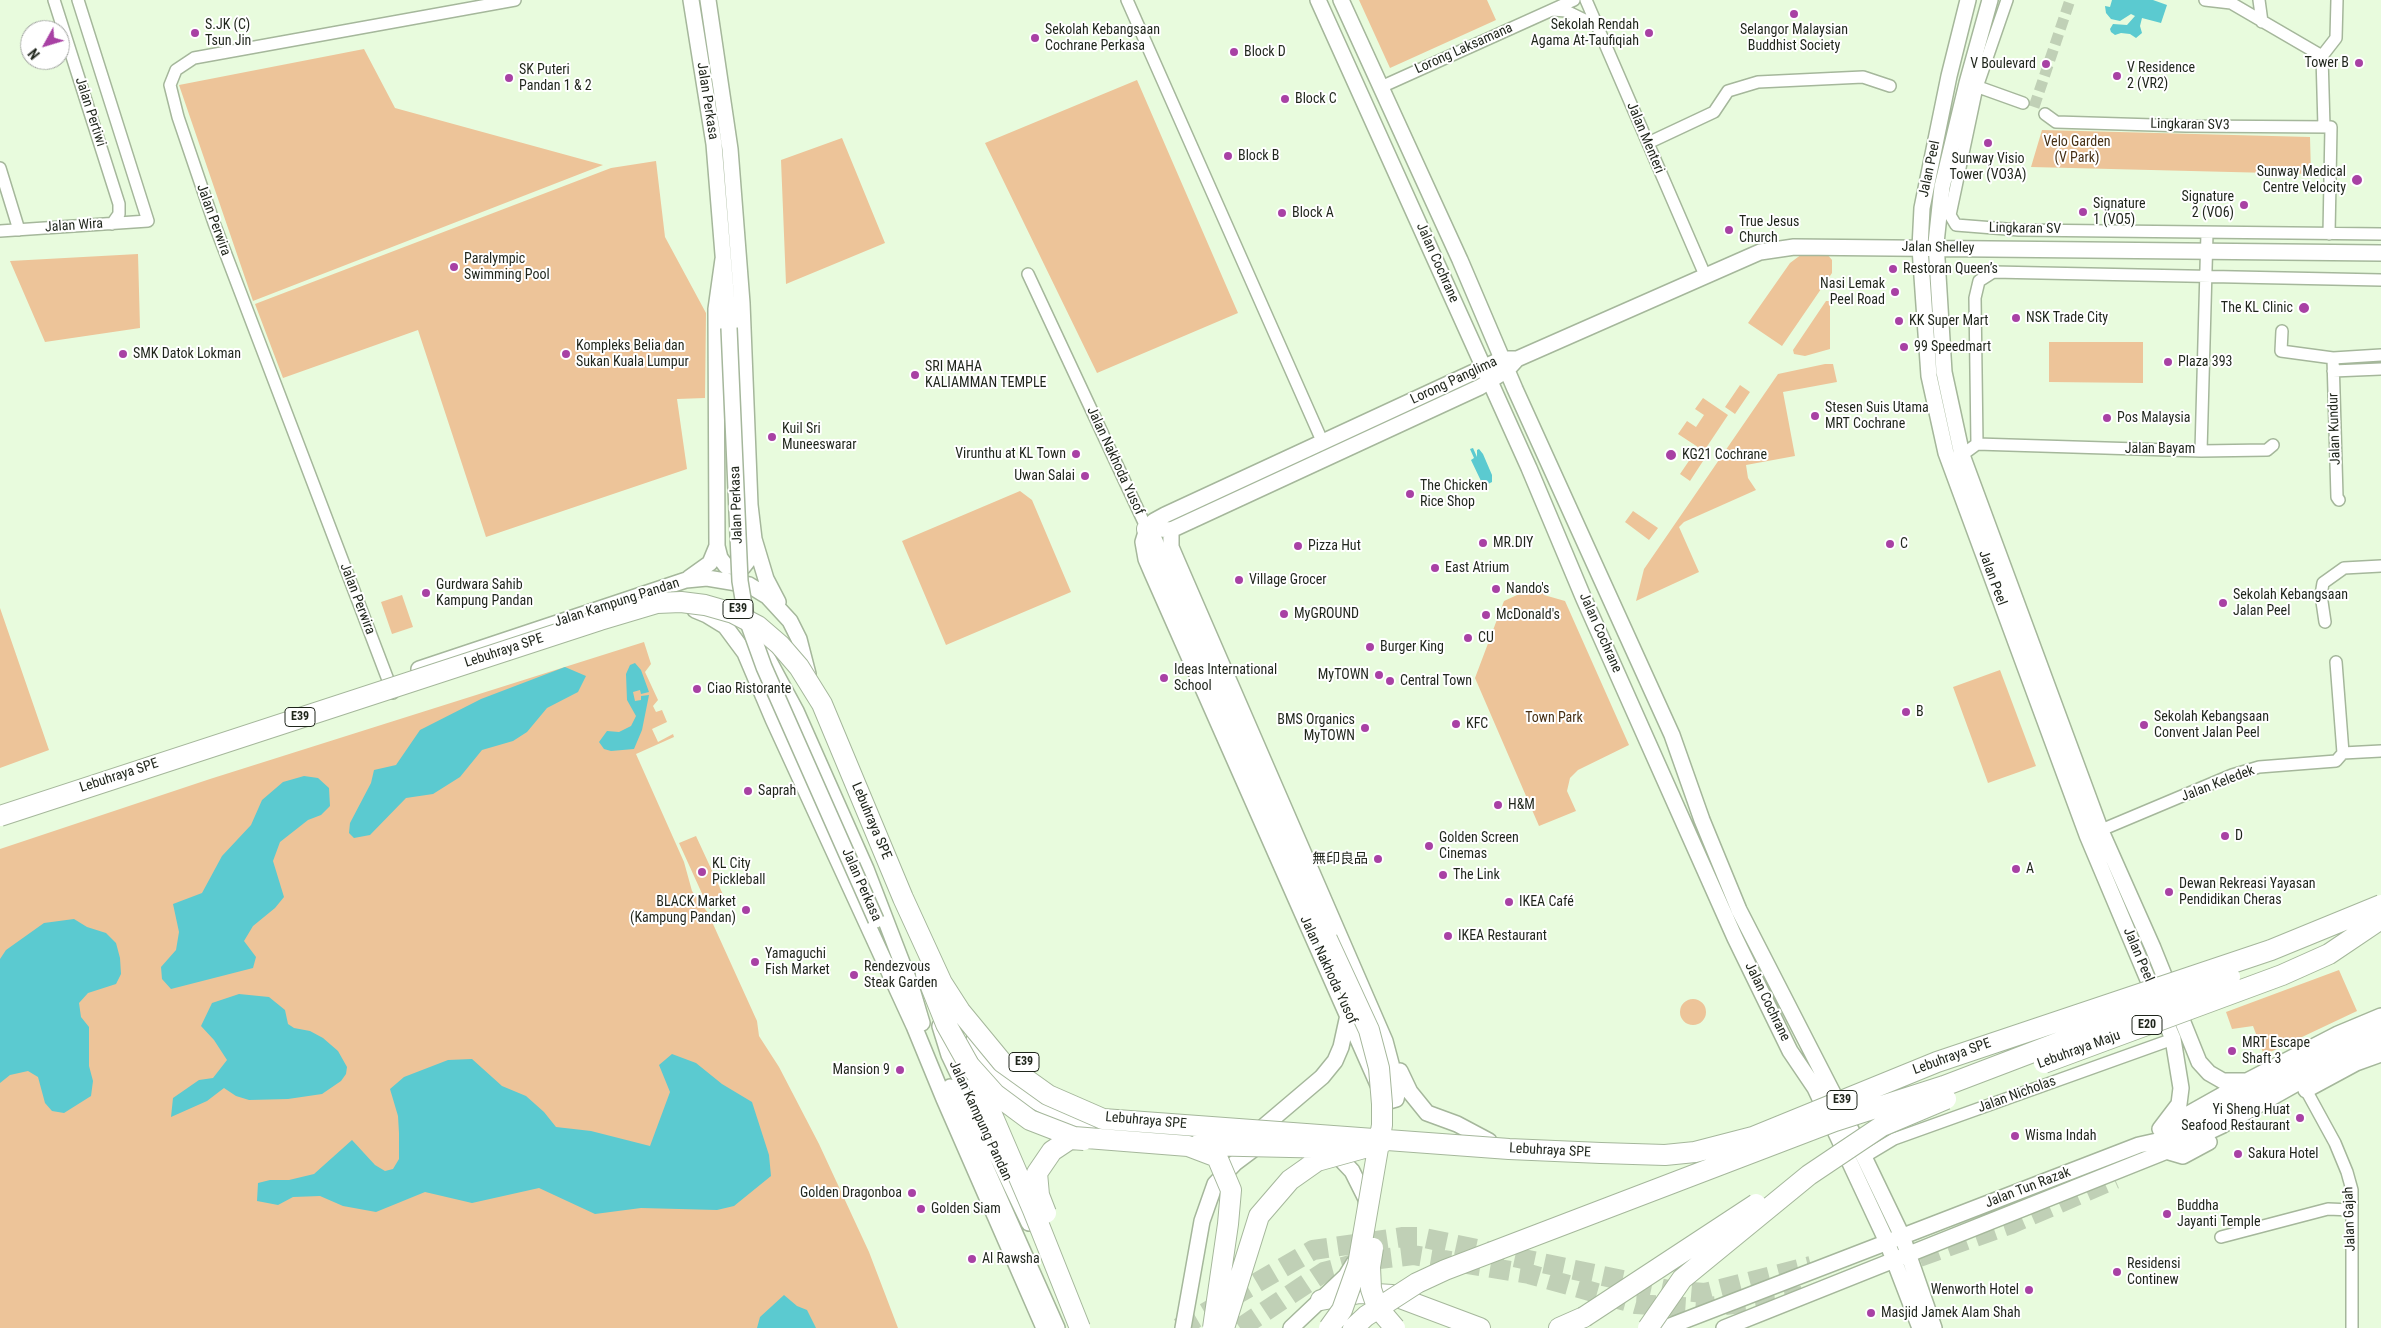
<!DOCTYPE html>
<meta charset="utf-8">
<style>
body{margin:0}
#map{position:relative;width:2381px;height:1328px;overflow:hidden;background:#e8fbdd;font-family:"Roboto Condensed",sans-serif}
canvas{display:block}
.north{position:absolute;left:20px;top:20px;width:50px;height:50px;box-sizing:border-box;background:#fff;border:1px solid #a5a8a4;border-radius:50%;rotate:231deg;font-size:14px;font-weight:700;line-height:20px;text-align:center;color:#1f251b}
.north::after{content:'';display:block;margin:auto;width:18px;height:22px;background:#a841a4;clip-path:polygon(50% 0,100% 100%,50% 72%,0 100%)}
</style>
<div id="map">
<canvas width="2381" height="1328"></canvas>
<div class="north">N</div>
</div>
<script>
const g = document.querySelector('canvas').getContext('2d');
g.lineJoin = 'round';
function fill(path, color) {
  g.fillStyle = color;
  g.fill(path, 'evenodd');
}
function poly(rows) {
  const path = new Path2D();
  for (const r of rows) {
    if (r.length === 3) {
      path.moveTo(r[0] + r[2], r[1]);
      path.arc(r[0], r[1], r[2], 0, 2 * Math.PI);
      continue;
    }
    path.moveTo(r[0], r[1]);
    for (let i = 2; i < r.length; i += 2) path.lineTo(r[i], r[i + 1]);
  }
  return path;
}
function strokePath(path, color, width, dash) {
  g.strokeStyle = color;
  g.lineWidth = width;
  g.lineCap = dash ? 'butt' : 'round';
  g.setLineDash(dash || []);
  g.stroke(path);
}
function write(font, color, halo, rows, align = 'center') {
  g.font = font + ' "Roboto Condensed","Noto Sans SC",sans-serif';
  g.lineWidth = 4;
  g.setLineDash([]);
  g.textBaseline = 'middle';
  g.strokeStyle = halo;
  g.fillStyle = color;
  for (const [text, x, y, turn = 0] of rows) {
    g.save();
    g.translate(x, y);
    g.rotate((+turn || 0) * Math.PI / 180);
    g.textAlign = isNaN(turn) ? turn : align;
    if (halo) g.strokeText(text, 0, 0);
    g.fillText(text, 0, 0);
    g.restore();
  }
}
const green = poly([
 [1359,0,1487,0,1496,20,1390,68],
 [364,49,395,108,603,165,253,301,179,85],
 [1137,80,1238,313,1097,373,985,143],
 [2042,130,2310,137,2311,174,2031,167],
 [842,138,885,243,786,284,781,160],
 [656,161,665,237,706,313,705,398,677,399,687,469,486,537,418,330,283,378,255,304,611,168],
 [138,254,140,328,45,342,10,261],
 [1802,254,1827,254,1832,260,1832,273,1782,346,1748,323,1790,263],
 [1826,301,1830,301,1830,349,1805,356,1794,354,1793,350],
 [2049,342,2143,342,2143,383,2049,382],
 [1825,364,1833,364,1837,382,1783,392,1795,456,1746,465,1748,478,1756,490,1684,522,1679,527,1699,572,1636,601,1644,569,1778,374],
 [1740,385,1750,392,1735,414,1725,407],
 [1703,398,1728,415,1704,451,1678,434,1687,421,1696,427,1704,415,1695,409],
 [1695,452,1705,458,1690,481,1680,474],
 [1020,491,1032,500,1071,592,946,645,902,541],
 [1633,511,1658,528,1649,540,1625,522],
 [1539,585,1544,595,1565,601,1629,745,1578,770,1570,778,1567,791,1576,811,1539,826,1475,678,1504,601],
 [402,595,413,627,392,634,381,602],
 [0,608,49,750,0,768],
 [644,642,651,664,645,672,658,700,653,706,656,712,662,710,667,722,652,729,658,742,673,734,674,737,636,754,684,862,692,891,708,913,757,1021,759,1036,779,1067,819,1144,869,1252,898,1328,0,1328,0,849,210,779],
 [2000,670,2036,766,1988,783,1953,687],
 [696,836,726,901,709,909,679,843],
 [2339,970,2357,1011,2264,1055,2253,1026,2232,1029,2226,1012],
 [1693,1012,13]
]);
const water = poly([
 [2112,0,2153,0,2167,5,2161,23,2142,18,2140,26,2142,33,2136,38,2130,34,2121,33,2115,35,2111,32,2110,29,2113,24,2127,25,2135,16,2131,14,2120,21,2111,19,2106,13,2105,6,2110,7],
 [1473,448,1477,457,1477,450,1479,449,1483,454,1492,475,1492,482,1488,484,1481,481,1471,460,1474,458,1470,449],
 [635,663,641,670,649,692,641,694,640,690,633,692,635,701,641,700,641,696,649,695,642,730,634,749,611,751,604,749,599,742,607,731,619,732,631,726,636,716,627,700,626,674,630,665],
 [565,667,586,676,578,692,547,708,527,732,513,741,482,750,460,777,433,794,406,798,370,835,354,838,349,833,350,823,371,783,374,770,396,765,420,730,481,699],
 [304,776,318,778,329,788,330,806,321,815,308,820,280,842,273,861,284,897,275,908,253,926,244,941,256,957,253,968,171,989,162,979,161,967,176,950,179,932,173,904,202,893,222,856,251,825,262,800,283,782],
 [74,919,87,927,106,933,116,943,120,958,121,974,116,984,88,993,79,1003,81,1017,89,1027,89,1066,93,1081,91,1096,64,1113,52,1111,45,1103,38,1077,28,1071,10,1075,0,1083,0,959,6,950,44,923],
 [239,994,269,997,285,1010,288,1024,294,1028,310,1031,323,1038,338,1051,347,1067,346,1074,341,1081,322,1094,288,1099,249,1100,236,1096,224,1088,207,1101,171,1117,173,1098,199,1080,213,1078,227,1060,214,1040,201,1026,212,1003],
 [672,1054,696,1063,722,1084,752,1102,769,1155,771,1176,734,1206,717,1210,641,1208,595,1214,539,1188,472,1203,425,1192,376,1212,343,1206,320,1196,293,1197,278,1205,257,1201,258,1183,270,1180,289,1180,314,1174,352,1140,375,1165,385,1171,393,1169,399,1159,399,1133,398,1116,390,1089,404,1077,448,1060,472,1059,502,1086,526,1096,544,1112,556,1127,591,1131,650,1146,670,1092,659,1065],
 [784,1295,797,1306,807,1310,816,1328,757,1328,760,1317]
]);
const streetTunnel = poly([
 [2034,107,2070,0]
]);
const highwayTunnel = poly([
 [2077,1176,2161,1147],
 [1919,1257,2011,1224,2115,1179],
 [1179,1328,1313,1250,1403,1237,1420,1237,1669,1290,1705,1293,1811,1266],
 [1240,1328,1324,1272,1365,1261,1413,1255,1529,1274,1636,1304,1699,1308,1802,1296]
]);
const street = poly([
 [54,0,119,204,119,214,112,224],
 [1127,0,1323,443],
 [1586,0,1705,275],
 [2007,0,1977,87,1950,215,1956,225,2019,230,2381,234],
 [2205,0,2231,3,2322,56],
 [2259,0,2262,22],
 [1553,10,1566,11,1597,26],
 [1970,84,2023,103],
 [1381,87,1574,0],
 [2045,114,2056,122,2186,126,2331,127,2329,234],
 [2324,127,2322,56,2336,38,2337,0],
 [1648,143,1714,112,1728,91,1758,82,1863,77,1890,86],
 [0,168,19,230],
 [0,231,148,221,78,0],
 [1028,274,1147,529],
 [2282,331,2281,351,2333,358,2381,355],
 [2333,358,2337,497,2339,500],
 [2333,371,2381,369],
 [1977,444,1975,298,1979,281,1993,272,2381,280],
 [2201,451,2207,233],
 [1962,455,1977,444,2201,451,2267,450,2273,445],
 [2325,622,2321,595,2323,583,2344,568,2381,566],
 [2336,662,2343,753],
 [393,693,214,223,178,117,170,85,176,70,194,58,515,0],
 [2094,833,2232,775,2259,767,2336,761,2343,753,2381,751],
 [2306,1090,2335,1143,2347,1172,2352,1190,2352,1328],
 [1864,1157,1894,1139,2173,1039],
 [2221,1237,2328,1209,2352,1210]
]);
const secondary = poly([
 [691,0,714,144,729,328],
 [708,0,730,149,742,303,750,505,754,539,766,579,778,602],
 [1318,0,1529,468,1584,599,1735,938,1790,1051,1815,1088,1887,1242,1920,1328],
 [1341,0,1460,260,1515,389,1672,735,1702,820,1739,910,1839,1105,1902,1236,1934,1328],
 [1968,0,1949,76,1922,208,1920,248,1929,376,1946,453,2087,835,2173,1039,2181,1088,2179,1104,2160,1129],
 [1990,0,1967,83,1942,187,1936,243,1944,372,1962,455,2101,831,2153,948,2199,1062,2209,1073,2223,1081,2247,1081],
 [1161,529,1171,530,1480,387,1507,370,1517,359,1760,252,1794,247,2381,253],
 [1171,530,1171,547,1177,561,1385,1041,1398,1090,1396,1099,1389,1101,1383,1096,1152,573,1146,559,1143,542,1147,529,1154,521,1165,515,1502,359,1517,359],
 [717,546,720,558,726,566,743,567,750,558,754,541],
 [689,578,710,563,717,546,716,309,723,259],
 [695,610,707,615,725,626,745,653,773,719,914,1026,944,1099,1044,1328],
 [762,648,796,711,866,869,911,986,922,1023],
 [419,669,686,580,707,578,749,585,767,596,790,621,799,639,808,674],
 [940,1026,949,1055,1029,1223],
 [974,1040,1001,1079,1016,1091,1058,1114,1071,1118,1100,1123],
 [1400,1071,1410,1092,1427,1113,1457,1124,1489,1141],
 [950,1087,1057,1328],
 [2306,1090,2356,1063,2381,1054],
 [2165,1127,2247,1081,2338,1034,2381,1016],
 [1256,1133,1322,1077,1335,1061,1341,1047,1348,1015],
 [1332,1150,1352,1171,1366,1199,1367,1208],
 [2166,1151,2183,1156,2209,1142],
 [1183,1328,1202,1221,1215,1184,1235,1163,1259,1145],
 [1291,1328,1346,1276,1354,1263],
 [1665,1328,2139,1145,2166,1139,2204,1122,2323,1053,2381,1027],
 [1724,1328,2172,1149,2223,1125,2349,1054,2381,1041]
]);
const highway = poly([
 [1147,529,1327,939],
 [1321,1300,1360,1293,1392,1295,1480,1328],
 [1559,1328,1584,1317]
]);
const secondaryBridge = poly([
 [729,328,740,581,746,617,764,667,876,920]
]);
const highwayBridge = poly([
 [0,816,600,620,657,603,681,602,705,605,733,613,758,626,780,645,799,667,822,704,903,898,942,983,960,1011,1002,1062,1048,1095,1103,1119,1509,1149,1601,1153,1665,1155,1695,1152,1753,1137,1937,1062,2271,950,2381,905],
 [1327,939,1369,1030,1379,1068,1382,1104,1382,1125,1358,1265,1342,1310,1329,1328],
 [926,974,946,1024,969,1065,995,1094,1030,1120,1074,1137,1188,1146,1217,1157,1231,1190,1228,1224,1213,1328],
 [2044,1063,2282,975,2329,954,2381,919],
 [978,1082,1033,1210,1080,1328],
 [1198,1145,1336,1148],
 [1046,1213,1039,1195,1037,1173,1052,1151,1070,1139,1084,1140],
 [1373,1248,1370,1267,1371,1289,1377,1307,1395,1328],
 [1584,1317,1756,1204],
 [1224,1328,1259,1216,1290,1180,1317,1161,1382,1143],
 [1353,1328,1366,1316,1417,1283,1445,1270,1835,1121,1944,1086,2230,977],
 [1648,1328,1682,1279,1809,1175,1882,1126,1946,1099]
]);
const markers = [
 [1794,14,5,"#a841a4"],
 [195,33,5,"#a841a4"],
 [1649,33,5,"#a841a4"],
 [1035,38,5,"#a841a4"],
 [1234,52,5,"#a841a4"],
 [2359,63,5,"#a841a4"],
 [2046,64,5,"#a841a4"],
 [2117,76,5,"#a841a4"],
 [509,78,5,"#a841a4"],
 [1285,99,5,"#a841a4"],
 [1988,143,5,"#a841a4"],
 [1228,156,5,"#a841a4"],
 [2357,180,6,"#a841a4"],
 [2244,205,5,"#a841a4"],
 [2083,212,5,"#a841a4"],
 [1282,213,5,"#a841a4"],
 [1729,230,5,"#a841a4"],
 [454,267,5,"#a841a4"],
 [1893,269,5,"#a841a4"],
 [1895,292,5,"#a841a4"],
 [2304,308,6,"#a841a4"],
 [2016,318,5,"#a841a4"],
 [1899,321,5,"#a841a4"],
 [1904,347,5,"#a841a4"],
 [123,354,5,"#a841a4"],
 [566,354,5,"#a841a4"],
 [2168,362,5,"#a841a4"],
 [915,375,5,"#a841a4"],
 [1815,416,5,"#a841a4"],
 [2107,418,5,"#a841a4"],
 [772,437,5,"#a841a4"],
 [1076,454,5,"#a841a4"],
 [1671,455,6,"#a841a4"],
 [1085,476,5,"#a841a4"],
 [1410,494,5,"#a841a4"],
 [1483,543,5,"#a841a4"],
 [1890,544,5,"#a841a4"],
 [1298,546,5,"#a841a4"],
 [1435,568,5,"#a841a4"],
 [1239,580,5,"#a841a4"],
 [1496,589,5,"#a841a4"],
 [426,593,5,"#a841a4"],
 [2223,603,5,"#a841a4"],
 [1284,614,5,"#a841a4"],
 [1486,615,5,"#a841a4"],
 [1468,638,5,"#a841a4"],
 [1370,647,5,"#a841a4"],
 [1379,675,5,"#a841a4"],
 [1164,678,5,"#a841a4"],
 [1390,681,5,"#a841a4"],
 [697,689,5,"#a841a4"],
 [1906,712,5,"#a841a4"],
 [1456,724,5,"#a841a4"],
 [2144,725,5,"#a841a4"],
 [1365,728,5,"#a841a4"],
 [748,791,5,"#a841a4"],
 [1498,805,5,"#a841a4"],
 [2225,836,5,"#a841a4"],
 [1429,846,5,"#a841a4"],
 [1378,859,5,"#a841a4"],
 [2016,869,5,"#a841a4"],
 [702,872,5,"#a841a4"],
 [1443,875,5,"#a841a4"],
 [2169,892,5,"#a841a4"],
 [1509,902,5,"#a841a4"],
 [746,910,5,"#a841a4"],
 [1448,936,5,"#a841a4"],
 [755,962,5,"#a841a4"],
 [854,975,5,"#a841a4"],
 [2232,1051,5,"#a841a4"],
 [900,1070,5,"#a841a4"],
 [2300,1118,5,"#a841a4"],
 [2015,1136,5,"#a841a4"],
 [2238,1154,5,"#a841a4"],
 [912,1193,5,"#a841a4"],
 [921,1209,5,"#a841a4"],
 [2167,1214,5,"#a841a4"],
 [972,1259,5,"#a841a4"],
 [2117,1272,5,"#a841a4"],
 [2029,1290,5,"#a841a4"],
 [1871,1313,5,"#a841a4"]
];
const shields = [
 [738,609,30],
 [300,717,30],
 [2147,1025,30],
 [1024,1062,30],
 [1842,1100,30]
];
const shieldNames = [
 ["E39",738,609],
 ["E39",300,717],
 ["E20",2147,1025],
 ["E39",1024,1062],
 ["E39",1842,1100]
];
const poiNames = [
 ["S.JK (C)",205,25],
 ["Tsun Jin",205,41],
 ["Sekolah Rendah",1639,25,"right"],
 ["Agama At-Taufiqiah",1639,41,"right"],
 ["Sekolah Kebangsaan",1045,30],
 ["Cochrane Perkasa",1045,46],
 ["Selangor Malaysian",1794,30,"center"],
 ["Buddhist Society",1794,46,"center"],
 ["Block D",1244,52],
 ["Tower B",2349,63,"right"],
 ["V Boulevard",2036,64,"right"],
 ["V Residence",2127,68],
 ["2 (VR2)",2127,84],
 ["SK Puteri",519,70],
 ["Pandan 1 & 2",519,86],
 ["Block C",1295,99],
 ["Block B",1238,156],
 ["Sunway Visio",1988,159,"center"],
 ["Tower (VO3A)",1988,175,"center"],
 ["Sunway Medical",2346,172,"right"],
 ["Centre Velocity",2346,188,"right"],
 ["Signature",2234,197,"right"],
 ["2 (VO6)",2234,213,"right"],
 ["Signature",2093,204],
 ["1 (VO5)",2093,220],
 ["Block A",1292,213],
 ["True Jesus",1739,222],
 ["Church",1739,238],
 ["Paralympic",464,259],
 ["Swimming Pool",464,275],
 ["Restoran Queen’s",1903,269],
 ["Nasi Lemak",1885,284,"right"],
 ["Peel Road",1885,300,"right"],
 ["The KL Clinic",2293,308,"right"],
 ["NSK Trade City",2026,318],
 ["KK Super Mart",1909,321],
 ["Kompleks Belia dan",576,346],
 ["Sukan Kuala Lumpur",576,362],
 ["99 Speedmart",1914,347],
 ["SMK Datok Lokman",133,354],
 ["Plaza 393",2178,362],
 ["SRI MAHA",925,367],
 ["KALIAMMAN TEMPLE",925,383],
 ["Stesen Suis Utama",1825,408],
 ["MRT Cochrane",1825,424],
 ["Pos Malaysia",2117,418],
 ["Kuil Sri",782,429],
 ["Muneeswarar",782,445],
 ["Virunthu at KL Town",1066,454,"right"],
 ["KG21 Cochrane",1682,455],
 ["Uwan Salai",1075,476,"right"],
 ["The Chicken",1420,486],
 ["Rice Shop",1420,502],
 ["MR.DIY",1493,543],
 ["C",1900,544],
 ["Pizza Hut",1308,546],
 ["East Atrium",1445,568],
 ["Village Grocer",1249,580],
 ["Gurdwara Sahib",436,585],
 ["Kampung Pandan",436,601],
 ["Nando's",1506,589],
 ["Sekolah Kebangsaan",2233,595],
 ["Jalan Peel",2233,611],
 ["MyGROUND",1294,614],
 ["McDonald's",1496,615],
 ["CU",1478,638],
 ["Burger King",1380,647],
 ["Ideas International",1174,670],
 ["School",1174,686],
 ["MyTOWN",1369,675,"right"],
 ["Central Town",1400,681],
 ["Ciao Ristorante",707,689],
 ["B",1916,712],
 ["Sekolah Kebangsaan",2154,717],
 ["Convent Jalan Peel",2154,733],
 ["BMS Organics",1355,720,"right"],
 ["MyTOWN",1355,736,"right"],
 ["KFC",1466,724],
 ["Saprah",758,791],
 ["H&M",1508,805],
 ["D",2235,836],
 ["Golden Screen",1439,838],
 ["Cinemas",1439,854],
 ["無印良品",1368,859,"right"],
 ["KL City",712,864],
 ["Pickleball",712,880],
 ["A",2026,869],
 ["The Link",1453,875],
 ["Dewan Rekreasi Yayasan",2179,884],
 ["Pendidikan Cheras",2179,900],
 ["BLACK Market",736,902,"right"],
 ["(Kampung Pandan)",736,918,"right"],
 ["IKEA Café",1519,902],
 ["IKEA Restaurant",1458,936],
 ["Yamaguchi",765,954],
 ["Fish Market",765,970],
 ["Rendezvous",864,967],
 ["Steak Garden",864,983],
 ["MRT Escape",2242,1043],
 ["Shaft 3",2242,1059],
 ["Mansion 9",890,1070,"right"],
 ["Yi Sheng Huat",2290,1110,"right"],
 ["Seafood Restaurant",2290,1126,"right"],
 ["Wisma Indah",2025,1136],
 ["Sakura Hotel",2248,1154],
 ["Golden Dragonboa",902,1193,"right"],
 ["Buddha",2177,1206],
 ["Jayanti Temple",2177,1222],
 ["Golden Siam",931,1209],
 ["Al Rawsha",982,1259],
 ["Residensi",2127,1264],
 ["Continew",2127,1280],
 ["Wenworth Hotel",2019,1290,"right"],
 ["Masjid Jamek Alam Shah",1881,1313]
];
const streetNames = [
 ["Lorong Laksamana",1464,49,-24],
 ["Jalan Perkasa",707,101,81],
 ["Jalan Pertiwi",90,112,72],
 ["Lingkaran SV3",2190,125,1],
 ["Jalan Menteri",1645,138,67],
 ["Jalan Peel",1930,169,-78],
 ["Jalan Perwira",213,220,70],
 ["Jalan Wira",74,226,-4],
 ["Lingkaran SV",2025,229,1],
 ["Jalan Shelley",1938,248,1],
 ["Jalan Cochrane",1437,263,66],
 ["Lorong Panglima",1454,381,-25],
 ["Jalan Kundur",2335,429,-92],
 ["Jalan Bayam",2160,449],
 ["Jalan Nakhoda Yusof",1115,461,65],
 ["Jalan Perkasa",737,505,-92],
 ["Jalan Peel",1992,578,70],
 ["Jalan Perwira",357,599,69],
 ["Jalan Kampung Pandan",617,603,-18],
 ["Jalan Cochrane",1600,633,66],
 ["Lebuhraya SPE",504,651,-18],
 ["Lebuhraya SPE",119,776,-18],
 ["Jalan Keledek",2218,784,-21],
 ["Lebuhraya SPE",871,821,67],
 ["Jalan Perkasa",861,885,66],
 ["Jalan Peel",2138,955,67],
 ["Jalan Nakhoda Yusof",1328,970,65],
 ["Jalan Cochrane",1767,1002,64],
 ["Lebuhraya Maju",2079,1050,-20],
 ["Lebuhraya SPE",1952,1057,-20],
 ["Jalan Nicholas",2017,1095,-20],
 ["Jalan Kampung Pandan",980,1121,65],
 ["Lebuhraya SPE",1146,1121,5],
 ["Lebuhraya SPE",1550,1151,3],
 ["Jalan Tun Razak",2028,1188,-21],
 ["Jalan Gajah",2350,1219,-92]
];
const parkNames = [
 ["Velo Garden",2077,142],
 ["(V Park)",2077,158],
 ["Town Park",1554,718]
];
fill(green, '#edc499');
fill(water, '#5bcad0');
strokePath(streetTunnel, '#c0d0b6', 11, [11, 5.5]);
strokePath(highwayTunnel, '#c0d0b6', 20, [20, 10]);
strokePath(street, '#a5b79b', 14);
strokePath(secondary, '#a5b79b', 18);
strokePath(highway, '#a5b79b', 22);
strokePath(street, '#fff', 11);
strokePath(secondary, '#fff', 15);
strokePath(highway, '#fff', 20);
strokePath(secondaryBridge, '#a5b79b', 18, []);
strokePath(highwayBridge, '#a5b79b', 22, []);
strokePath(secondaryBridge, '#fff', 15);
strokePath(highwayBridge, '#fff', 20);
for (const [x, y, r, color] of markers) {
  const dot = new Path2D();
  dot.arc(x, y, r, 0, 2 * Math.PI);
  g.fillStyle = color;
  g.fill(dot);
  strokePath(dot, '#fff', 2);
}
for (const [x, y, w] of shields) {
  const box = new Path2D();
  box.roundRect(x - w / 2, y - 9.5, w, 19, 4);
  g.fillStyle = '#fff';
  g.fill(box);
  strokePath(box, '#1f251b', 1);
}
write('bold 12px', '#1f251b', null, shieldNames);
write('14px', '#1f251b', '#fff', poiNames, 'left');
write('14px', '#1f251b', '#fff', streetNames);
write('14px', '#473015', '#fff', parkNames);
</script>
